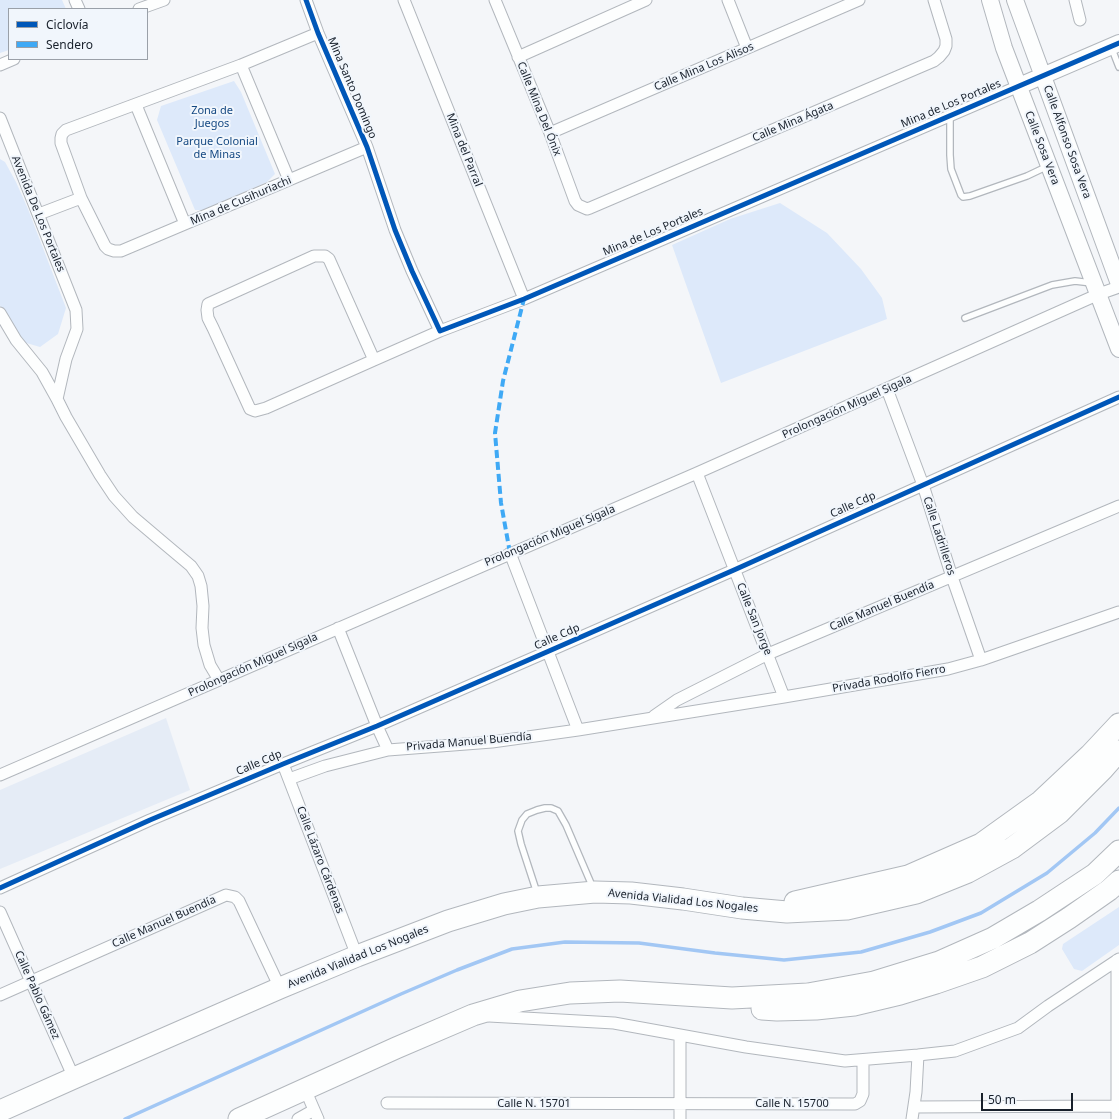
<!DOCTYPE html>
<meta charset="utf-8">
<style>
body{margin:0}
#map{position:relative;width:1119px;height:1119px;overflow:hidden;background:#f4f6f9;font-family:"Noto Sans",sans-serif}
canvas{display:block}
.legend{position:absolute;left:8px;top:8px;width:140px;height:52px;box-sizing:border-box;background:#f1f6fc;border:1px solid #9aa0a8;margin:0;padding:5px 7px;list-style:none;font-size:12px;color:#18202b}
.legend li{display:flex;align-items:center;gap:8px;height:20px}
.legend b{width:20px;border:1px solid #9aa0a8}
.scale{position:absolute;left:981px;top:1093px;width:92px;height:18px;box-sizing:border-box;border:2px solid #18202b;border-top:0;padding-left:5px;font-size:12px;line-height:14px;white-space:nowrap;color:#18202b;-webkit-text-stroke:3px #f1f6fc;paint-order:stroke}
</style>
<div id="map">
<canvas width="1119" height="1119"></canvas>
<ul class="legend">
<li><b style="height:5px;background:#0057b8"></b>Ciclovía</li>
<li><b style="height:5px;background:#3fa9f5"></b>Sendero</li>
</ul>
<div class="scale">50 m</div>
</div>
<script>
const g = document.querySelector('canvas').getContext('2d');
g.lineJoin = 'round';
function fill(path, color) {
  g.fillStyle = color;
  g.fill(path, 'evenodd');
}
function poly(rows) {
  const path = new Path2D();
  for (const r of rows) {
    path.moveTo(r[0], r[1]);
    for (let i = 2; i < r.length; i += 2) path.lineTo(r[i], r[i + 1]);
  }
  return path;
}
function strokePath(path, color, width, dash) {
  g.strokeStyle = color;
  g.lineWidth = width;
  g.lineCap = dash ? 'butt' : 'round';
  g.setLineDash(dash || []);
  g.stroke(path);
}
function write(font, color, halo, rows, align = 'center') {
  g.font = font + ' "Noto Sans",sans-serif';
  g.lineWidth = 4;
  g.setLineDash([]);
  g.textBaseline = 'middle';
  g.strokeStyle = halo;
  g.fillStyle = color;
  for (const [text, x, y, turn = 0] of rows) {
    g.save();
    g.translate(x, y);
    g.rotate((+turn || 0) * Math.PI / 180);
    g.textAlign = isNaN(turn) ? turn : align;
    if (halo) g.strokeText(text, 0, 0);
    g.fillText(text, 0, 0);
    g.restore();
  }
}
const built = poly([
 [166,718,190,790,0,869,0,790]
]);
const green = poly([
 [0,0,62,0,66,9,9,9,9,50,0,53],
 [234,81,241,92,275,174,267,182,203,210,195,210,157,120,161,106],
 [0,159,5,162,16,182,28,209,66,308,58,334,40,347,23,342,5,320,0,305],
 [780,203,827,233,861,269,882,298,887,319,721,383,672,245,730,219],
 [1119,907,1119,945,1082,971,1074,969,1062,949,1063,944]
]);
const stream = poly([
 [125,1119,401,994,457,970,512,949,565,942,639,943,715,953,784,960,861,952,930,932,981,913,1047,873,1095,833,1119,808]
]);
const lane = poly([
 [1112,49,1119,67],
 [950,116,950,155,951,169,961,195,963,197,970,196,1027,176,1048,166],
 [965,318,1052,285,1075,281,1092,283],
 [537,893,521,844,518,831,522,820,527,814,537,810,545,808,551,808,558,811,566,825,593,888]
]);
const street = poly([
 [75,0,79,9],
 [306,0,318,33,367,147,395,230,412,271,440,331,524,299,1019,86],
 [404,0,524,299],
 [495,0,550,133,575,201,578,205,587,209,590,208,934,61,939,57,944,51,946,46,946,39,934,0],
 [728,0,747,48],
 [1075,0,1080,20],
 [139,9,164,0],
 [318,33,241,65,66,130,62,134,61,138,61,143,81,198,105,246,108,249,114,251,121,251,367,147],
 [518,57,646,0],
 [0,65,14,59],
 [241,65,289,180],
 [136,105,185,224],
 [0,118,76,310,77,329,66,359,57,399,66,417,100,475,114,496,133,517,166,545,191,566,198,576,201,586,203,606,202,628,204,645,210,665,219,680],
 [550,133,859,0],
 [39,214,81,198],
 [0,313,16,340,42,372,57,399],
 [374,360,329,259,325,256,314,256,208,304,207,310,208,318,213,328,250,409,255,411,266,408,374,360,440,331],
 [887,389,923,485,952,577,981,660],
 [697,473,784,697],
 [510,553,578,730],
 [338,628,377,726,388,750],
 [654,716,677,700,768,654,1119,506],
 [283,764,357,956],
 [0,775,697,473,1099,294,1119,287],
 [289,779,325,766,388,750,492,742,578,730,784,697,948,669,981,660,1119,612],
 [0,888,150,820,283,764,377,726,549,651,734,570,1119,397],
 [0,912,74,1078],
 [0,995,226,895,235,897,239,901,280,988],
 [489,1016,614,1023,746,1047,845,1061,918,1055,955,1051,1018,1028,1048,1006,1119,959],
 [305,1089,318,1119],
 [387,1103,855,1104,860,1101,863,1094,863,1060],
 [914,1107,1119,1106],
 [298,1119,314,1110],
 [680,1119,680,1035],
 [912,1119,916,1092,918,1055],
 [1117,1119,1117,960]
]);
const secondary = poly([
 [990,0,1004,48,1119,349],
 [1015,0,1119,284],
 [1019,86,1119,43]
]);
const highway = poly([
 [795,902,908,876,981,844,1041,801,1090,755,1119,724],
 [762,1009,777,1010,816,1009,854,1005,900,994,936,983,982,967,1030,943,1069,918,1109,890,1119,881],
 [0,1111,74,1078,280,988,357,956,448,921,504,904,538,897,595,892,631,893,683,899,742,908,787,912,847,909,916,893,968,872,1012,848,1059,813,1103,769,1119,751],
 [239,1119,396,1048,473,1015,520,1001,570,993,620,991,732,998,808,994,874,982,939,962,993,938,1039,911,1095,874,1119,851]
]);
const quiet = poly([
 [510,553,501,503,495,433,503,381,524,299]
]);
const cycleway = poly([
 [306,0,318,33,367,147,395,230,412,271,440,331,524,299,1119,43],
 [0,888,150,820,283,764,377,726,549,651,734,570,1119,397]
]);
const streetNames = [
 ["Calle Mina Los Alisos",704,67,-23],
 ["Mina Santo Domingo",352,88,67],
 ["Mina de Los Portales",951,104,-23],
 ["Calle Mina Del Ónix",539,109,68],
 ["Calle Mina Ágata",793,122,-23],
 ["Calle Alfonso Sosa Vera",1067,142,70],
 ["Calle Sosa Vera",1042,148,69],
 ["Mina del Parral",464,150,68],
 ["Mina de Cusihuriachi",241,201,-23],
 ["Avenida De Los Portales",38,214,68],
 ["Mina de Los Portales",653,232,-23],
 ["Prolongación Miguel Sigala",847,407,-24],
 ["Calle Cdp",853,505,-24],
 ["Prolongación Miguel Sigala",550,536,-23],
 ["Calle Ladrilleros",939,536,72],
 ["Calle Manuel Buendía",882,606,-23],
 ["Calle San Jorge",754,619,68],
 ["Calle Cdp",557,637,-24],
 ["Prolongación Miguel Sigala",253,665,-24],
 ["Privada Rodolfo Fierro",889,679,-10],
 ["Privada Manuel Buendía",469,742,-5],
 ["Calle Cdp",259,763,-23],
 ["Calle Lázaro Cárdenas",320,860,69],
 ["Avenida Vialidad Los Nogales",683,901,6],
 ["Calle Manuel Buendía",164,922,-24],
 ["Avenida Vialidad Los Nogales",358,957,-22],
 ["Calle Pablo Gámez",37,995,66],
 ["Calle N. 15701",534,1104],
 ["Calle N. 15700",792,1104]
];
const parkNames = [
 ["Zona de",212,111],
 ["Juegos",212,124],
 ["Parque Colonial",217,142],
 ["de Minas",217,155]
];
fill(built, '#e5ecf6');
fill(green, '#dde9fa');
strokePath(stream, '#a2c7f4', 3.5);
strokePath(lane, '#b2b7bd', 8);
strokePath(street, '#b2b7bd', 13);
strokePath(secondary, '#b2b7bd', 18);
strokePath(highway, '#b2b7bd', 23);
strokePath(lane, '#fdfefe', 5.5);
strokePath(street, '#fdfefe', 11);
strokePath(secondary, '#fdfefe', 16);
strokePath(highway, '#fdfefe', 21);
strokePath(quiet, '#3fa9f5', 4, [8, 4]);
strokePath(cycleway, '#0057b8', 5);
write('11px', '#18202b', '#f1f6fc', streetNames);
write('11px', '#154982', '#f1f6fc', parkNames);
</script>
